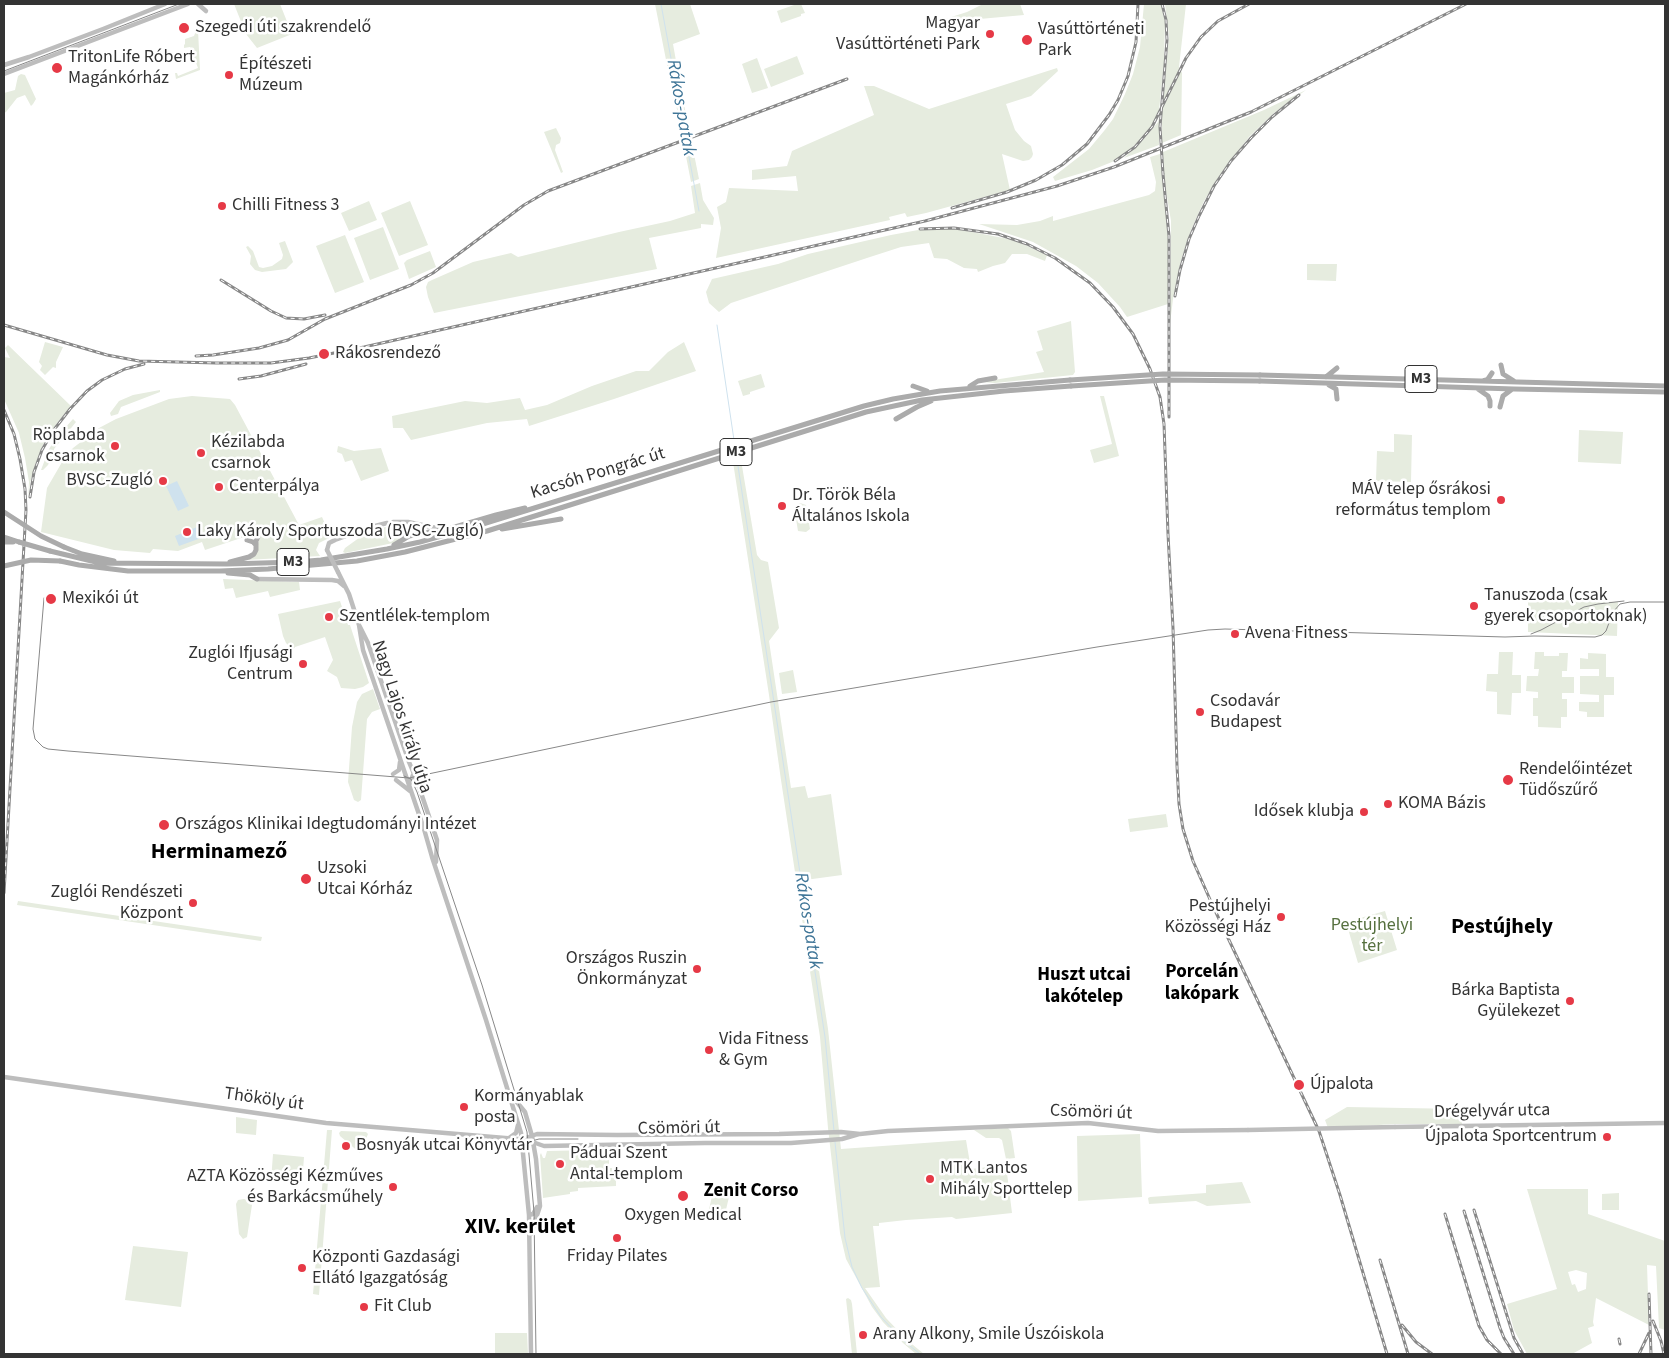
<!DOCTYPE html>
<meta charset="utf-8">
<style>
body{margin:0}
#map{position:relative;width:1669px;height:1358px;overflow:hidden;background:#fff;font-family:"Source Sans 3",sans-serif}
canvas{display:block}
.frame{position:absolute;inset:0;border:5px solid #333;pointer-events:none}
</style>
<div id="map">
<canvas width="1669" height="1358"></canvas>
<div class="frame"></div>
</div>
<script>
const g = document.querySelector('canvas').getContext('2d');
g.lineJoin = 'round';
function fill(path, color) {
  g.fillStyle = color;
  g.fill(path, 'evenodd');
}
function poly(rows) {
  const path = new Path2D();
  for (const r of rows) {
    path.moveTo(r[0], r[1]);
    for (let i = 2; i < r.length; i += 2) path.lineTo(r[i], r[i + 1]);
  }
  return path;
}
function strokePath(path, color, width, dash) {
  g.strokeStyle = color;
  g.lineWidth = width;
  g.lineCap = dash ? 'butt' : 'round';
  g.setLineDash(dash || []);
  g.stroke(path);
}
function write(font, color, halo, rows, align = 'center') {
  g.font = font + ' "Source Sans 3",sans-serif';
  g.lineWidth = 5;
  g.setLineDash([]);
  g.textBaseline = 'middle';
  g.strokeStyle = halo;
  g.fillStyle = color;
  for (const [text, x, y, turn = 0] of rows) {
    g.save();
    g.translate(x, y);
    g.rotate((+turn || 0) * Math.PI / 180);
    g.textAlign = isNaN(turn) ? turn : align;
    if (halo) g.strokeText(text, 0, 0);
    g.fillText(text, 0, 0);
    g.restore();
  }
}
const green = poly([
 [234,4,280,4,292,34,257,48,246,34],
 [655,4,690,4,700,34,673,44,678,72,669,75],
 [797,4,801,4,805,13,801,14,801,16,781,23,777,11],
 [983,4,1020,4,1024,15,946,22,945,19,967,12],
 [1144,4,1161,4,1165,22,1164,63,1159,110,1156,120,1142,138,1126,153,1112,162,1092,170,1055,181,1053,177,1089,149,1104,131,1113,119,1125,94,1133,74,1140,47],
 [1165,4,1186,4,1179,67,1182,73,1181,135,1162,143,1162,112,1169,36],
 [198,30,200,70,176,79,175,73,177,73,178,76,198,68,190,47,184,48,184,45,185,44,185,39,194,36,196,31],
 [797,56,804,74,771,87,764,69],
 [757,58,768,88,752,93,742,64],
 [1057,68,1058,71,1031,96,1006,104,1015,130,1024,141,1031,146,1033,154,1032,157,1029,160,1023,161,1002,154,1010,190,926,213,907,217,905,213,889,217,890,220,716,258,721,228,717,207,726,202,729,188,798,191,796,176,752,180,752,170,787,166,792,151,874,115,864,86,874,86,929,109],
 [21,74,25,75,36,99,33,104,31,106,25,95,17,98,6,112,4,113,4,93,15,90,18,76],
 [678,79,691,135,682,138,672,81],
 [1306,90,1274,113,1249,137,1218,178,1204,201,1191,230,1181,260,1173,299,1170,324,1171,221,1164,179,1163,152,1264,110],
 [1159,118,1159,145,1124,158,1144,139,1158,122],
 [556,128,561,138,560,143,556,145,555,150,563,172,561,173,544,132],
 [692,144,699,179,691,182,684,146],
 [1160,154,1168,222,1168,304,1127,317,1120,307,1098,283,1076,266,1033,242,979,224,1017,225,1040,221,1053,216,1053,221,1149,195,1155,191,1156,182,1150,157],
 [700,183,703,200,714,218,713,225,701,224,701,228,649,238,657,269,434,313,428,297,426,287,428,282,432,280,473,262,511,253,518,257,619,232,670,221,695,213,691,186],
 [369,201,377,220,349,231,341,213],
 [410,201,428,245,399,256,381,213],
 [383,227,399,269,370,280,354,238],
 [929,228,951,228,1014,240,1047,255,1045,261,1027,254,1012,254,1005,263,993,266,978,272,977,269,964,268,947,259,934,258,929,243,901,247,870,257,731,303,719,312,709,303,706,292,712,279,778,264,808,254,891,235],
 [345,235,364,282,335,293,316,246],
 [285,241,293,262,286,269,262,272,255,270,250,264,251,256,246,247,248,246,253,251,259,267,263,268,272,266,282,259,283,255,279,243],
 [430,251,436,267,409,279,404,263,407,260],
 [1307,264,1337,264,1336,281,1307,280],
 [1071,321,1075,372,1073,375,995,383,981,382,1044,372,1036,352,1043,350,1037,331],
 [45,342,63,347,56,362,56,368,53,367,45,375,40,370,42,366,39,362],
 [684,342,696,371,614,399,529,426,527,419,487,423,411,440,403,428,393,428,392,416,465,401,487,403,520,398,525,410,547,405,592,386,636,371,649,371,668,352],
 [8,345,71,406,57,423,43,445,35,465,30,483,28,501,29,482,25,458,19,433,4,399,4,357,10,358,5,348],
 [761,374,765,387,750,392,750,394,743,396,738,381],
 [160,390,160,392,121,407,118,414,111,416,110,413,119,401,133,395],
 [192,396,230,399,235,405,299,525,322,517,331,537,319,543,316,550,320,556,245,560,252,558,260,538,247,536,205,550,202,542,178,551,153,549,150,553,114,550,41,532,47,488,65,457,73,448,99,428,116,419,169,399],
 [1100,396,1104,396,1119,456,1094,463,1090,450,1112,444],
 [73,419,76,422,54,449,54,452,48,465,43,470,41,470,49,449,56,438],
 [1579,430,1623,432,1621,464,1578,462],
 [1394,434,1412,435,1411,482,1376,481,1377,451,1394,452],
 [338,446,354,451,381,448,389,471,361,481,352,460,345,462,342,454,337,452],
 [741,460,757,555,761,560,768,562,779,628,769,641,791,788,805,786,808,798,831,794,842,875,805,880,828,1029,841,1149,966,1140,971,1169,1006,1165,1012,1213,956,1219,952,1217,906,1220,879,1223,879,1226,873,1226,880,1287,865,1288,886,1318,907,1340,924,1354,916,1354,903,1343,883,1322,872,1307,846,1259,840,1233,828,1128,820,1037,781,780,769,695,733,462],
 [800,503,806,505,810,529,806,532,798,531,794,507],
 [392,526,401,530,402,538,398,542,345,553,343,552,345,548,370,530],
 [223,579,299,582,300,590,270,597,268,591,236,598,233,588,225,589],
 [1528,599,1618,602,1617,636,1528,632],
 [340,601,348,625,350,625,369,683,363,687,355,689,341,688,337,677,327,671,333,660,325,637,295,647,293,650,286,643,283,636,278,614],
 [1499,652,1513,652,1512,675,1521,675,1521,693,1512,693,1511,715,1497,714,1497,692,1486,691,1487,674,1498,674],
 [1535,652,1544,652,1544,656,1559,656,1559,653,1568,653,1567,671,1562,671,1562,677,1574,677,1574,693,1562,693,1562,699,1567,699,1567,717,1561,717,1561,728,1538,727,1538,716,1533,716,1533,698,1538,698,1538,692,1526,691,1527,676,1538,676,1539,669,1534,669],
 [1588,653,1606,654,1606,677,1614,677,1614,695,1604,695,1604,717,1587,717,1587,712,1579,711,1579,702,1599,702,1599,695,1580,694,1580,676,1599,676,1599,669,1580,669,1580,658,1588,659],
 [793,670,797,692,782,694,779,673],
 [373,689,380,709,372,712,367,719,361,800,358,802,354,800,348,782,352,727,357,702,362,694],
 [1166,814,1168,827,1130,832,1128,819],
 [18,901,262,937,261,941,17,905],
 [1385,911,1397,950,1358,963,1346,922],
 [1347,1107,1462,1109,1462,1124,1395,1124,1328,1128,1325,1120],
 [236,1117,257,1120,256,1135,236,1133],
 [1008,1128,1011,1131,1015,1158,1006,1159,1002,1140,999,1138,986,1138,974,1130],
 [327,1130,332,1130,319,1295,313,1294],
 [341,1131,366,1132,368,1134,360,1153,340,1136,339,1133],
 [1140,1134,1142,1197,1078,1201,1077,1136],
 [600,1149,606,1149,606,1152,611,1152,611,1155,609,1156,609,1168,612,1168,612,1170,616,1170,616,1186,578,1188,578,1191,570,1192,570,1194,543,1198,540,1155,541,1153,543,1158,545,1158,547,1151,595,1150,595,1152,600,1152],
 [273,1154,304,1157,302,1183,271,1181],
 [1242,1182,1251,1203,1207,1206,1196,1201,1149,1204,1148,1198,1150,1197,1206,1193,1206,1185],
 [1527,1189,1588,1189,1588,1214,1665,1241,1665,1330,1659,1328,1656,1266,1647,1265,1649,1325,1596,1298,1593,1322,1594,1326,1588,1328,1592,1343,1572,1354,1527,1354,1514,1330,1507,1304,1557,1289],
 [1576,1270,1587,1273,1586,1289,1578,1292,1575,1284,1572,1285,1568,1272],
 [1619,1193,1619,1210,1602,1210,1602,1194],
 [712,1196,729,1197,724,1218,708,1214],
 [244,1199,250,1201,252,1205,247,1237,243,1239,239,1234,236,1204,238,1200],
 [133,1246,188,1252,181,1307,125,1300],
 [848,1298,851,1300,852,1304,857,1354,852,1354,846,1299],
 [495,1333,527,1333,528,1354,495,1354]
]);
const water = poly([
 [177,481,189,506,178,511,166,486],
 [197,527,201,538,179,546,175,536]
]);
const stream = poly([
 [661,4,699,211],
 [717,325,734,440],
 [738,466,825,1037,834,1131],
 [835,1142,845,1238,852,1267,862,1288,881,1317,904,1341,920,1354]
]);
const secondary = poly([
 [198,4,206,11],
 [4,65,29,57,103,29,165,4],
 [4,74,188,4],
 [393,522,408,522,441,529],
 [327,550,329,543,335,540,371,527,387,523,396,525,403,529,404,534,403,539],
 [338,572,349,594,359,625,368,643,409,762,417,781,437,840,436,862],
 [257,579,332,580,338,581,344,586],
 [359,625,363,650,424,829,432,857,486,1020,521,1133,529,1215,531,1354],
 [393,774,399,770,400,762],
 [396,780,410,791],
 [410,783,413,775,420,772],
 [420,787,421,780,426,776],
 [4,1077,326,1123,517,1139,523,1139,537,1134,617,1135,779,1134,841,1132,860,1134,888,1131,1088,1123,1158,1131,1248,1130],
 [511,1095,525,1112,532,1136,536,1159,540,1206,531,1234],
 [1395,1127,1665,1123],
 [509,1138,516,1133,518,1125],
 [524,1139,544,1146,705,1143,791,1143,842,1139,859,1134],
 [529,1215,533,1214,537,1207]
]);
const primary = poly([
 [1501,365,1503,374,1514,381],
 [1260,375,1665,386],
 [1326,377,1337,368],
 [1260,381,1514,389,1665,392],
 [1483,381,1488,379,1492,373],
 [1329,385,1336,389,1337,399],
 [913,386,927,391],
 [970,386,978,381,995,378],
 [1478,389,1488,396,1490,401,1490,406],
 [1500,407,1503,396,1511,390],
 [896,419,917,407,931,401],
 [502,529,561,519],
 [4,537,19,542],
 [247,540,253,542,256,545],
 [4,542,13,542],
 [394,545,409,536,455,527,496,515,525,508],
 [64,547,82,554,114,561],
 [50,551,100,563],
 [60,561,79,565,128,571,220,571,268,569,357,561,405,552,487,531,866,412,922,400,1004,391,1071,386],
 [230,562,249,557,254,554,256,550,256,541,258,537],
 [98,563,227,564,297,562,321,560,387,549,420,542,473,527,864,406,893,399,940,391,1070,380],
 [228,573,250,575,257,579]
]);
const tram = poly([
 [4,71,179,4],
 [44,598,33,729,35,739,43,747,48,749,68,751,409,778,771,702,1097,647,1208,630,1225,629,1505,637,1534,636,1595,637,1602,635,1606,631,1613,612,1620,604,1630,602,1665,602],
 [1531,634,1541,630,1584,607,1598,604,1624,601],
 [404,776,411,779,417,792,482,985,527,1132,534,1212,536,1354],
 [513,1146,539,1139,578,1139]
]);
const rail = poly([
 [1162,4,1166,20,1167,40,1160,127,1163,174,1169,236,1169,417],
 [1115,161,1135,147,1152,127,1186,58,1201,37,1218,21,1249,4],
 [952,208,1007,192,1036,180,1062,165,1087,144,1109,115,1118,100,1128,76,1136,42,1138,4],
 [920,229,954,228,998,234,1027,244,1055,258,1090,283,1113,307,1133,334,1150,369,1160,397,1164,424,1168,534,1173,628,1177,766,1179,804,1183,829,1193,861,1212,904,1319,1131,1340,1195,1387,1354],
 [221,280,271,311,286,318,304,319,325,315],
 [1175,296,1180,270,1189,239,1199,216,1214,186,1231,161,1251,138,1272,117,1299,95],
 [4,325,107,355,139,361,216,363,271,363,309,358,364,347,925,221,1057,186,1114,167,1251,112,1466,4],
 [196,356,213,355,259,348,288,340,325,319,411,285,433,273,524,205,548,191,847,79],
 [239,379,261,376,306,364],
 [4,410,14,434,20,459,25,489,26,510,4,893],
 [30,497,34,472,42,450,53,431,70,409,87,391,102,380,125,369,144,364],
 [1474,1210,1514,1338,1523,1354],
 [1464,1211,1500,1328,1504,1338,1514,1354],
 [1445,1214,1479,1326,1487,1340,1501,1354],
 [1380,1260,1408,1354],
 [1649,1294,1651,1354],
 [1653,1321,1661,1341,1664,1354],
 [1402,1325,1416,1342,1432,1354],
 [1619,1339,1620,1344],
 [1639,1354,1649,1333]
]);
const secondaryBridge = poly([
 [327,550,338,572],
 [1248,1130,1395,1127]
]);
const primaryBridge = poly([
 [1070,380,1163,374,1260,375],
 [1071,386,1165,380,1260,381],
 [4,512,41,536,64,547],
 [19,542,50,551],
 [4,566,31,560,60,561]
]);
const markers = [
 [184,28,6,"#e63946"],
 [990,34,5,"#e63946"],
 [1027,40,6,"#e63946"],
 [57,68,6,"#e63946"],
 [229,75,5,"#e63946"],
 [222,206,5,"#e63946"],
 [324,354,6,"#e63946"],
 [115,446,5,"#e63946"],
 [201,453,5,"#e63946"],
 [163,481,5,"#e63946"],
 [219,487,5,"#e63946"],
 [1501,500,5,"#e63946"],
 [782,506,5,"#e63946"],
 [187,532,5,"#e63946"],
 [51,599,6,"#e63946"],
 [1474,606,5,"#e63946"],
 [329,617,5,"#e63946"],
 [1235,634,5,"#e63946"],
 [303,664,5,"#e63946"],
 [1200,712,5,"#e63946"],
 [1508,780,6,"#e63946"],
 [1388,804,5,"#e63946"],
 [1364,812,5,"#e63946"],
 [164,825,6,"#e63946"],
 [306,879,6,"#e63946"],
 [193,903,5,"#e63946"],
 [1281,917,5,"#e63946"],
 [697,969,5,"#e63946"],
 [1570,1001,5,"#e63946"],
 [709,1050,5,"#e63946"],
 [1299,1085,6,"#e63946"],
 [464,1107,5,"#e63946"],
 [1607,1137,5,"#e63946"],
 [346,1146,5,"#e63946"],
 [560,1164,5,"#e63946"],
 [930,1179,5,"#e63946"],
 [393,1187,5,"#e63946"],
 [683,1196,6,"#e63946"],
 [617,1238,5,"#e63946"],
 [302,1268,5,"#e63946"],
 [364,1307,5,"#e63946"],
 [863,1335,5,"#e63946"]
];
const shields = [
 [1421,379,32],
 [736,452,32],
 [293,562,32]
];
const shieldNames = [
 ["M3",1421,379],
 ["M3",736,452],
 ["M3",293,562]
];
const poiNames = [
 ["Magyar",980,24,"right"],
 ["Vasúttörténeti Park",980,45,"right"],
 ["Szegedi úti szakrendelő",195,28],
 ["Vasúttörténeti",1038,30],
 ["Park",1038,51],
 ["TritonLife Róbert",68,58],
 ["Magánkórház",68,79],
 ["Építészeti",239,65],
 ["Múzeum",239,86],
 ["Chilli Fitness 3",232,206],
 ["Rákosrendező",335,354],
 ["Röplabda",105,436,"right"],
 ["csarnok",105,457,"right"],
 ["Kézilabda",211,443],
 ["csarnok",211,464],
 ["BVSC-Zugló",153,481,"right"],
 ["Centerpálya",229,487],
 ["MÁV telep ősrákosi",1491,490,"right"],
 ["református templom",1491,511,"right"],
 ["Dr. Török Béla",792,496],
 ["Általános Iskola",792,517],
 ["Laky Károly Sportuszoda (BVSC-Zugló)",197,532],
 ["Tanuszoda (csak",1484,596],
 ["gyerek csoportoknak)",1484,617],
 ["Mexikói út",62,599],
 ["Szentlélek-templom",339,617],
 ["Avena Fitness",1245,634],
 ["Zuglói Ifjusági",293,654,"right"],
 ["Centrum",293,675,"right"],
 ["Csodavár",1210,702],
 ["Budapest",1210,723],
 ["Rendelőintézet",1519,770],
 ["Tüdőszűrő",1519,791],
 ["KOMA Bázis",1398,804],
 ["Idősek klubja",1354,812,"right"],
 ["Országos Klinikai Idegtudományi Intézet",175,825],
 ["Uzsoki",317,869],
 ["Utcai Kórház",317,890],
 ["Zuglói Rendészeti",183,893,"right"],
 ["Központ",183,914,"right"],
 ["Pestújhelyi",1271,907,"right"],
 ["Közösségi Ház",1271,928,"right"],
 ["Országos Ruszin",687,959,"right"],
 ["Önkormányzat",687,980,"right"],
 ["Bárka Baptista",1560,991,"right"],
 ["Gyülekezet",1560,1012,"right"],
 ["Vida Fitness",719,1040],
 ["& Gym",719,1061],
 ["Újpalota",1310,1085],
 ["Kormányablak",474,1097],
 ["posta",474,1118],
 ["Újpalota Sportcentrum",1597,1137,"right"],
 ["Bosnyák utcai Könyvtár",356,1146],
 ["Páduai Szent",570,1154],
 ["Antal-templom",570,1175],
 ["MTK Lantos",940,1169],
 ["Mihály Sporttelep",940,1190],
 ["AZTA Közösségi Kézműves",383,1177,"right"],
 ["és Barkácsműhely",383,1198,"right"],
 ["Oxygen Medical",683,1216,"center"],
 ["Friday Pilates",617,1257,"center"],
 ["Központi Gazdasági",312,1258],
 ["Ellátó Igazgatóság",312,1279],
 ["Fit Club",374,1307],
 ["Arany Alkony, Smile Úszóiskola",873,1335]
];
const streetNames = [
 ["Kacsóh Pongrác út",598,474,-17],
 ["Nagy Lajos király útja",401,717,72],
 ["Thököly út",264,1100,8],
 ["Drégelyvár utca",1492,1112,-1],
 ["Csömöri út",1091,1113,2],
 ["Csömöri út",679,1129,-1]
];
const parkNames = [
 ["Pestújhelyi",1372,926],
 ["tér",1372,947]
];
const waterNames = [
 ["Rákos-patak",680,108,80],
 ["Rákos-patak",807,921,81]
];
const neighbourhoodNames = [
 ["Porcelán",1202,973],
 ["lakópark",1202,995],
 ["Huszt utcai",1084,976],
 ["lakótelep",1084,998],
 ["Zenit Corso",751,1192]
];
const districtNames = [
 ["Herminamező",219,853],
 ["Pestújhely",1502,928],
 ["XIV. kerület",520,1228]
];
fill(green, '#e6ecdf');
fill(water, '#cfe2ee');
strokePath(stream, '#cfe2ee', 1);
strokePath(secondary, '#bdbdbd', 4.5);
strokePath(primary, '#ababab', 5);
strokePath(tram, '#888', 1);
strokePath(rail, '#888', 3);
strokePath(rail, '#fff', 1, [4]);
strokePath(secondaryBridge, '#bdbdbd', 4.5);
strokePath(primaryBridge, '#ababab', 5);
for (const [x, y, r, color] of markers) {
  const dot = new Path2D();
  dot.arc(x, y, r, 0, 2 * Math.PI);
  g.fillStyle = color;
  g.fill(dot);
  strokePath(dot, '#fff', 2);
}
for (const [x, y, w] of shields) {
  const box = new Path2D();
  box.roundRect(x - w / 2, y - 13.5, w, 27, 4);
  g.fillStyle = '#fff';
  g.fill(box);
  strokePath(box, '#333', 1);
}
write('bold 16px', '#333', null, shieldNames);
write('18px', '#333', '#fff', poiNames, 'left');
write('18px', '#333', '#fff', streetNames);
write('18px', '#56703f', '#fff', parkNames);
write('italic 19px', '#3f7597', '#fff', waterNames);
write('bold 19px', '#000', '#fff', neighbourhoodNames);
write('bold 22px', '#000', '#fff', districtNames);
</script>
